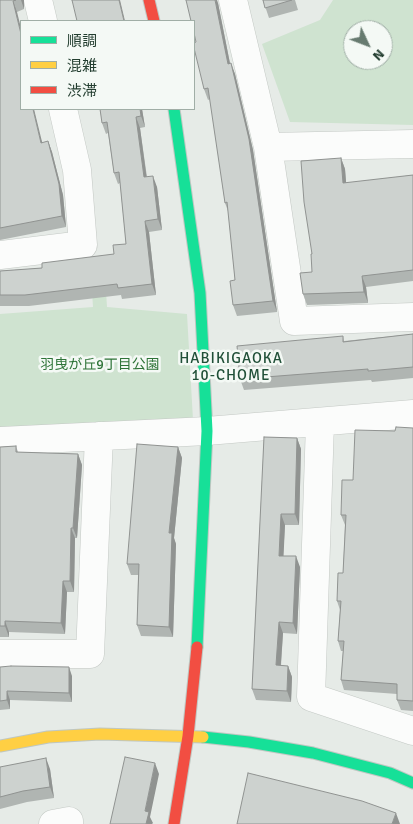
<!DOCTYPE html>
<meta charset="utf-8">
<style>
body{margin:0}
#map{position:relative;width:413px;height:824px;overflow:hidden;background:#e6ebe7;font-family:Signika,"Noto Sans JP",sans-serif}
canvas{display:block}
.legend{position:absolute;left:20px;top:20px;width:175px;height:90px;box-sizing:border-box;background:#f4f9f5;border:1px solid #a0aea6;margin:0;padding:6px 9px;list-style:none;font-size:15px;color:#233e30}
.legend li{display:flex;align-items:center;gap:10px;height:25px}
.legend b{width:25px;border:1px solid #a0aea6}
.north{position:absolute;left:343px;top:20px;width:50px;height:50px;box-sizing:border-box;background:#f4f9f5;border:1px solid #a0aea6;border-radius:50%;rotate:133deg;font-size:14px;font-weight:700;line-height:20px;text-align:center;color:#233e30}
.north::after{content:'';display:block;margin:auto;width:18px;height:22px;background:#677b70;clip-path:polygon(50% 0,100% 100%,50% 72%,0 100%)}
</style>
<div id="map">
<canvas width="413" height="824"></canvas>
<ul class="legend">
<li><b style="height:6px;background:#16e098"></b>順調</li>
<li><b style="height:6px;background:#ffcf43"></b>混雑</li>
<li><b style="height:6px;background:#f24e42"></b>渋滞</li>
</ul>
<div class="north">N</div>
</div>
<script>
const g = document.querySelector('canvas').getContext('2d');
g.lineJoin = 'round';
function fill(path, color) {
  g.fillStyle = color;
  g.fill(path, 'evenodd');
}
function poly(rows) {
  const path = new Path2D();
  for (const r of rows) {
    path.moveTo(r[0], r[1]);
    for (let i = 2; i < r.length; i += 2) path.lineTo(r[i], r[i + 1]);
  }
  return path;
}
function strokePath(path, color, width, dash) {
  g.strokeStyle = color;
  g.lineWidth = width;
  g.lineCap = dash ? 'butt' : 'round';
  g.setLineDash(dash || []);
  g.stroke(path);
}
function write(font, color, halo, rows, align = 'center') {
  g.font = font + ' Signika,"Noto Sans JP",sans-serif';
  g.lineWidth = 5;
  g.setLineDash([]);
  g.textBaseline = 'middle';
  g.strokeStyle = halo;
  g.fillStyle = color;
  for (const [text, x, y, turn = 0] of rows) {
    g.save();
    g.translate(x, y);
    g.rotate((+turn || 0) * Math.PI / 180);
    g.textAlign = isNaN(turn) ? turn : align;
    if (halo) g.strokeText(text, 0, 0);
    g.fillText(text, 0, 0);
    g.restore();
  }
}
const green = poly([
 [333,0,413,0,413,125,290,122,262,44,320,20],
 [353,30,383,30,383,60,353,60],
 [104,260,107,307,187,314,193,420,0,429,0,314,93,307,90,261]
]);
const street = poly([
 [38,0,43,21],
 [233,0,268,147,294,321,413,317],
 [268,147,413,144],
 [0,255,83,245,77,170,63,109],
 [320,423,311,697,413,731],
 [0,441,207,431,413,414],
 [0,654,90,654,99,436],
 [53,824,69,821,69,824]
]);
const fast = poly([
 [174,109,200,293,207,431,197,647],
 [203,737,249,742,313,753,390,773,413,783]
]);
const slow = poly([
 [0,746,48,737,100,734,203,737]
]);
const jam = poly([
 [149,0,154,21],
 [174,824,188,736,197,647]
]);
const wall = poly([
 [0,0,24,0,24,9,17,12,21,109,43,143,48,141,52,152,63,195,66,227,0,240],
 [263,0,295,0,298,10,269,18],
 [218,3,230,63,235,74,253,150,277,312,237,316,233,305,235,280,228,211,225,203,210,99,208,100,204,89,196,42],
 [100,109,142,109,145,127,140,128,147,177,157,187,162,230,149,232,156,295,122,299,121,295,29,306,0,306,0,271,42,268,114,254,126,244,120,183,118,184,114,173,108,133,106,134,102,123],
 [341,158,345,169,346,183,413,175,413,281,366,287,368,303,307,305,303,294,312,272,312,254],
 [413,334,413,378,372,382,371,380,244,390,240,379,343,336,344,341],
 [413,428,413,711,401,710,397,700,397,694,344,690,341,680,343,651,341,651,338,641,340,610,337,601,343,573,345,525,341,515,353,480,395,431],
 [264,437,297,438,301,449,299,525,285,525,283,556,300,567,297,634,283,633,281,666,288,666,292,677,291,702,256,700,252,689],
 [16,446,18,452,78,454,82,465,77,538,75,538,74,592,67,592,65,634,9,632,9,637,0,637,0,447],
 [178,447,182,458,174,538,176,544,173,637,141,636,137,625,138,575,131,575,127,564],
 [0,667,72,676,72,702,10,700,10,709,0,710],
 [0,767,50,769,54,798,27,802,0,809]
]);
const shadedWall = poly([
 [21,0,24,0,24,9],
 [119,0,120,0,125,21,124,21],
 [215,0,217,0,218,3,232,74,228,64],
 [13,1,17,12,21,28,21,34],
 [231,63,235,74,253,150,277,312,273,301],
 [33,109,34,109,45,154,41,143],
 [140,109,142,109,145,127,141,116],
 [136,117,140,128,148,188,144,177],
 [48,141,52,152,63,195,66,227,62,216],
 [341,158,345,169,347,194,343,183],
 [153,176,157,187,162,230,158,219],
 [145,221,149,232,156,295,152,284],
 [362,276,366,287,368,303,364,292],
 [297,438,301,449,299,525,295,514],
 [178,447,182,458,174,538,176,544,173,637,169,627,169,533],
 [78,454,82,465,77,538,73,528],
 [281,514,285,525,283,567,279,556],
 [71,528,75,538,74,592,70,581],
 [296,556,300,567,297,634,293,623],
 [63,581,67,592,65,634,61,623],
 [5,621,9,632,9,637,5,626],
 [279,622,283,633,280,676,276,665],
 [288,666,292,677,291,702,287,691],
 [69,667,72,676,72,702,69,693],
 [7,691,10,700,10,709,7,700],
 [46,758,50,769,54,798,50,787],
 [155,763,159,774,150,817,153,823,152,824,146,824,145,811],
 [396,813,400,824,392,824]
]);
const building = poly([
 [0,0,16,0,13,1,21,34,21,109,33,109,41,143,48,141,59,184,62,216,0,228,0,0],
 [72,0,119,0,124,21,77,21,72,0],
 [186,0,215,0,228,64,231,63,249,139,273,301,233,305,230,281,235,280,227,202,225,203,208,88,204,89,194,48,194,43,196,42,194,33,194,21,191,21,186,0],
 [263,0,292,0,265,8,263,0],
 [100,109,140,109,141,116,136,117,144,177,153,176,158,219,145,221,152,284,118,288,117,284,25,295,0,295,0,271,42,268,42,263,114,254,113,245,126,244,119,172,114,173,107,122,102,123,100,109],
 [341,158,343,183,413,175,413,270,362,276,364,292,303,294,300,273,312,272,311,254,312,254,304,202,301,161,341,158],
 [413,334,413,367,368,371,368,369,240,379,237,346,343,336,343,342,413,334],
 [396,427,413,428,413,701,397,700,397,684,341,680,344,641,338,641,341,601,337,601,338,573,343,573,346,515,341,515,342,480,353,480,355,430,395,431,396,427],
 [264,437,297,438,295,514,281,514,279,556,296,556,293,623,279,622,276,665,288,666,287,691,252,689,264,437],
 [137,444,178,447,169,533,172,533,169,627,137,625,139,564,127,564,137,444],
 [16,446,16,452,78,454,73,528,71,528,70,581,63,581,61,623,5,621,5,626,0,626,0,447,16,446],
 [11,666,69,667,69,693,7,691,7,700,0,701,0,667,11,666],
 [125,757,155,763,145,811,149,812,146,824,110,824,125,757],
 [46,758,50,787,23,791,0,797,0,767,46,758],
 [248,773,362,801,396,813,392,824,237,824,248,773]
]);
const parkNames = [
 ["羽曳が丘9丁目公園",100,365]
];
const neighbourhoodNames = [
 ["HABIKIGAOKA",231,359],
 ["10-CHOME",231,376]
];
fill(green, '#cfe3d0');
strokePath(street, '#c3c8c4', 29);
strokePath(fast, '#bfc7c2', 13);
strokePath(slow, '#bfc7c2', 13);
strokePath(jam, '#bfc7c2', 13);
strokePath(street, '#fbfcfb', 28);
strokePath(fast, '#16e098', 11);
strokePath(slow, '#ffcf43', 11);
strokePath(jam, '#f24e42', 11);
fill(wall, '#b0b5b2');
fill(shadedWall, '#909391');
fill(building, '#cdd2cf');
strokePath(building, '#909391', 1);
write('14px', '#2e7438', '#f4f9f5', parkNames);
g.letterSpacing = '1px';
write('15px', '#205038', '#f4f9f5', neighbourhoodNames);
g.letterSpacing = '0px';
</script>
